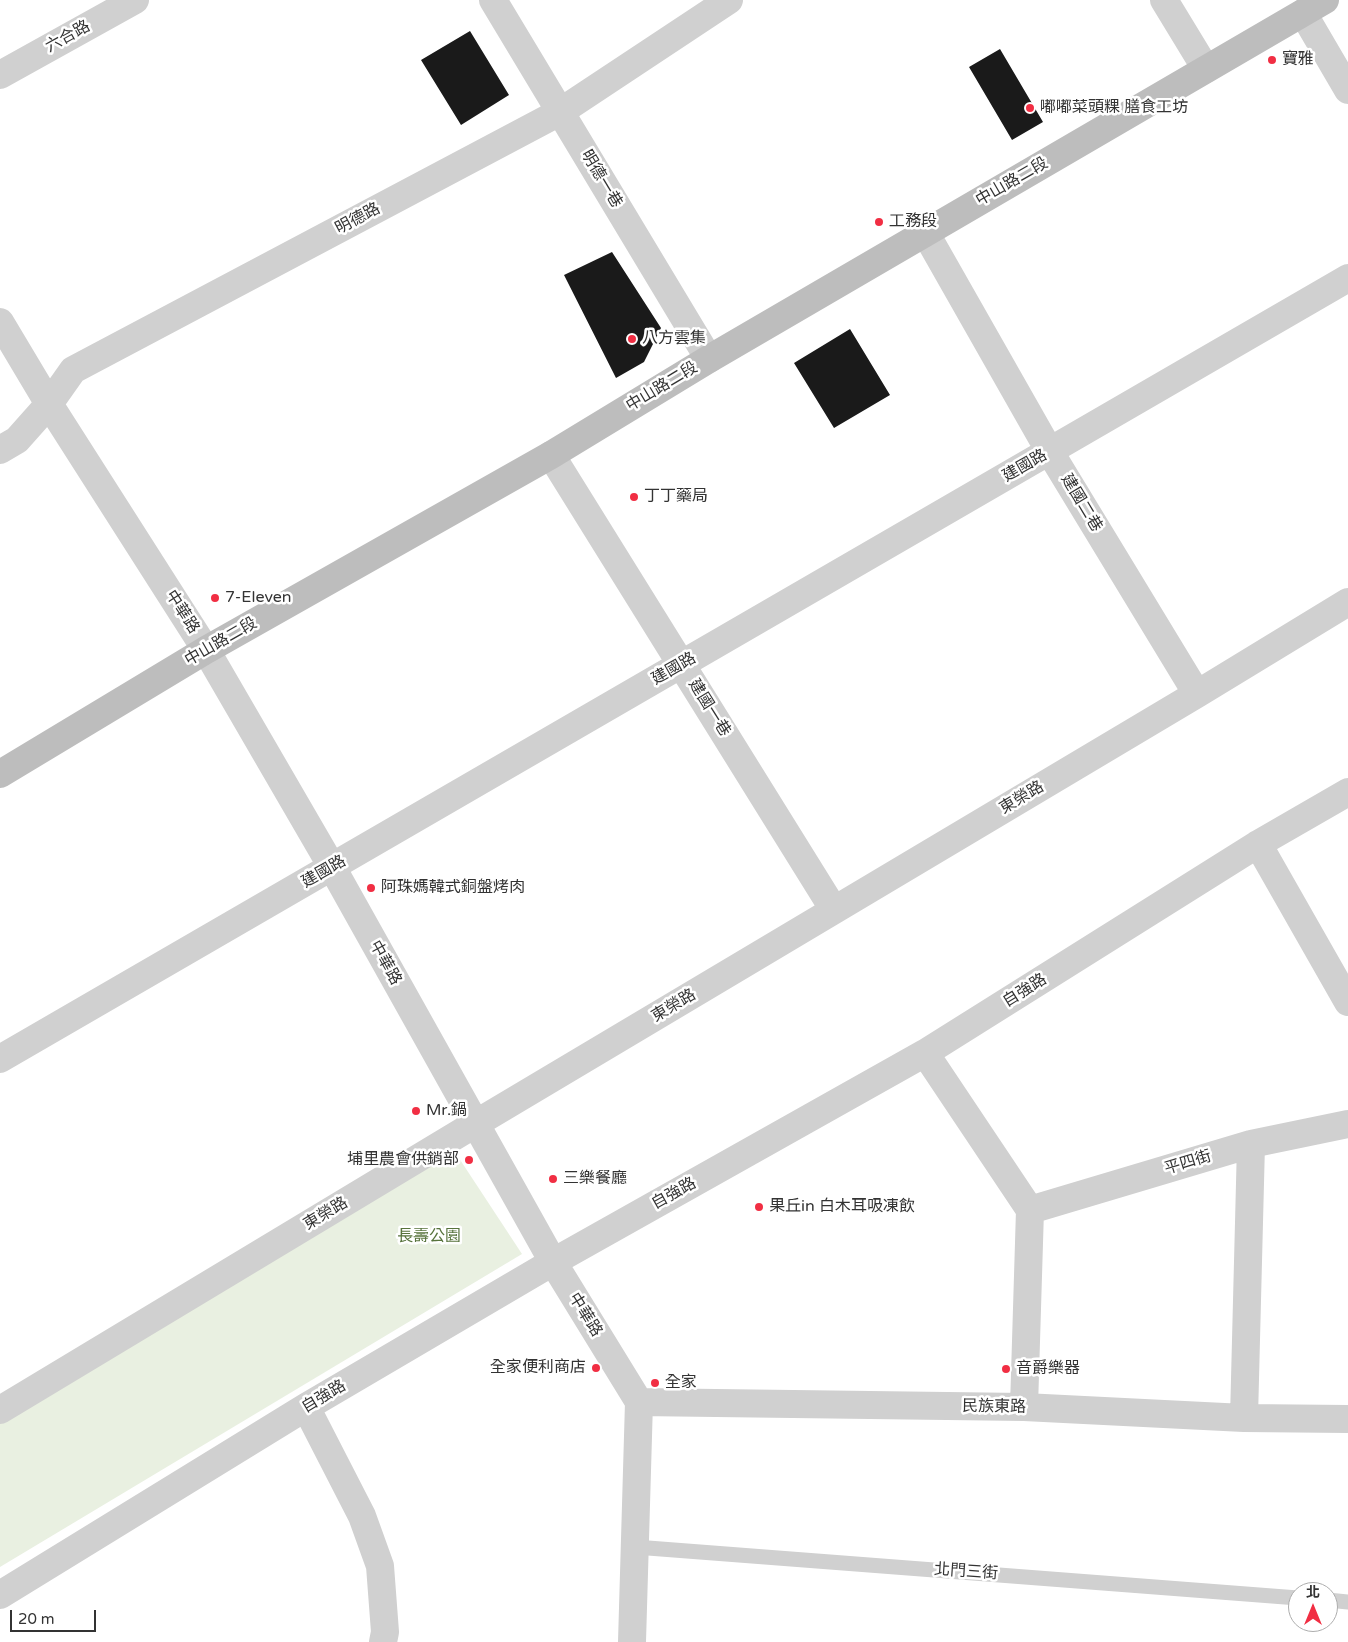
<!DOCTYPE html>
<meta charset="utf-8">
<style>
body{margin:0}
#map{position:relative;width:1348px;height:1642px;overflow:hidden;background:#fff;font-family:"Varela Round","Noto Sans TC",sans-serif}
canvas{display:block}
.north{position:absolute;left:1288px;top:1582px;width:50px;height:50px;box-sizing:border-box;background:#fff;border:1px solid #adadad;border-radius:50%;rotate:0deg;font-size:14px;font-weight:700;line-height:20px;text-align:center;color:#333}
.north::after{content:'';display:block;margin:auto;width:18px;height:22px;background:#f12e43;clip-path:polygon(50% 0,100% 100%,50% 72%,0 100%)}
.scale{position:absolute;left:10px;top:1610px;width:86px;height:22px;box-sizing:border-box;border:2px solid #333;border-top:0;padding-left:6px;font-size:15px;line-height:18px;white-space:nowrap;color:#333;-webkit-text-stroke:4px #fff;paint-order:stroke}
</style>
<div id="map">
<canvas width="1348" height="1642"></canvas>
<div class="north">北</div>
<div class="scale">20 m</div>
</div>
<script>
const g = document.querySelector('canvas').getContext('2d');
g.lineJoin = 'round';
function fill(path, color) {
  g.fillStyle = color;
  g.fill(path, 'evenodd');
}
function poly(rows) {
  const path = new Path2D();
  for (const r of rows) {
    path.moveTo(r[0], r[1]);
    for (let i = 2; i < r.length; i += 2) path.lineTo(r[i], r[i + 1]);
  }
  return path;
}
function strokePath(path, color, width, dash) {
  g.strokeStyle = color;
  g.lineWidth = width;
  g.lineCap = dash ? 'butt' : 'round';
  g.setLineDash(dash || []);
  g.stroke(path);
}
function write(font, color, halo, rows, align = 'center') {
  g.font = font + ' "Varela Round","Noto Sans TC",sans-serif';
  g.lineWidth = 5;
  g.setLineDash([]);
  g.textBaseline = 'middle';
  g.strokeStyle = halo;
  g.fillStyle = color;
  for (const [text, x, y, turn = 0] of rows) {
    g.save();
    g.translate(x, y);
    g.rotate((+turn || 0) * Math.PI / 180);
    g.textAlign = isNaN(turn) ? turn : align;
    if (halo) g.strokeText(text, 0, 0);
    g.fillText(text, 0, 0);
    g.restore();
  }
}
const green = poly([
 [453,1149,522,1254,0,1567,0,1422]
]);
const building = poly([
 [470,31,509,95,461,125,421,60],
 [1000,49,1043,122,1012,140,969,67],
 [612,252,661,328,644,362,616,378,564,275],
 [850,329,890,395,834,428,794,363]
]);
const lane = poly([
 [635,1547,1298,1598],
 [1328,1600,1348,1602]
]);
const street = poly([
 [493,0,709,359],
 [1164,0,1206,69],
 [1303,13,1348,90],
 [0,75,135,0],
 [925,232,1050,452,1197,694],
 [0,322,49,404,206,650,332,867,553,1262,639,1402,632,1642],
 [0,450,17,440,49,404,73,370,560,112,729,0],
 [551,455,834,910],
 [1258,844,1348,1002],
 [925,1053,1030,1210,1024,1407],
 [0,1059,1348,278],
 [1030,1210,1251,1144,1348,1124],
 [639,1402,1024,1407,1244,1418,1348,1419],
 [306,1407,362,1516,380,1566,385,1632,383,1642],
 [0,1410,475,1124,1197,694,1348,602],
 [1244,1418,1251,1144],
 [0,1595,306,1407,553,1262,925,1053,1258,844,1348,792]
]);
const secondary = poly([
 [0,774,206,650,551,455,709,359,1325,0]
]);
const markers = [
 [1272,60,5,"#f12e43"],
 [1030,108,5,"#f12e43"],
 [879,222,5,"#f12e43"],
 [632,339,5,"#f12e43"],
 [634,497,5,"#f12e43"],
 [215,598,5,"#f12e43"],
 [371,888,5,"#f12e43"],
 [416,1111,5,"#f12e43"],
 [469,1160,5,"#f12e43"],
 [553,1179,5,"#f12e43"],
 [759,1207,5,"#f12e43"],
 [596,1368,5,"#f12e43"],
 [1006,1369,5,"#f12e43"],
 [655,1383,5,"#f12e43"]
];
const streetNames = [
 ["六合路",68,37,-29],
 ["明德一巷",601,179,59],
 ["中山路二段",1012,182,-30],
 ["明德路",358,219,-28],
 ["中山路二段",662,387,-31],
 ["建國路",1025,466,-30],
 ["建國二巷",1081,503,59],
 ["中華路",182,612,57],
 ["中山路二段",221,642,-30],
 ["建國路",674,669,-30],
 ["建國一巷",709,708,58],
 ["東榮路",1022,798,-31],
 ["建國路",324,872,-30],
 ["中華路",385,963,61],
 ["自強路",1025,991,-32],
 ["東榮路",674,1006,-31],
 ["平四街",1188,1163,-17],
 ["自強路",674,1194,-29],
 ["東榮路",326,1214,-31],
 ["中華路",585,1315,58],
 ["自強路",324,1397,-31],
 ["民族東路",994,1407,1],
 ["北門三街",966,1572,4]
];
const poiNames = [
 ["寶雅",1282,60],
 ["嘟嘟菜頭粿 膳食工坊",1040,108],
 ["工務段",889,222],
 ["八方雲集",642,339],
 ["丁丁藥局",644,497],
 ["7-Eleven",225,598],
 ["阿珠媽韓式銅盤烤肉",381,888],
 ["Mr.鍋",426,1111],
 ["埔里農會供銷部",459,1160,"right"],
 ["三樂餐廳",563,1179],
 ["果丘in 白木耳吸凍飲",769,1207],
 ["全家便利商店",586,1368,"right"],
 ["音爵樂器",1016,1369],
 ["全家",665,1383]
];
const parkNames = [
 ["長壽公園",429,1237]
];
fill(green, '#e9f0e1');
fill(building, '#1a1a1a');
strokePath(lane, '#d0d0d0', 15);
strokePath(street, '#d0d0d0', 28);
strokePath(secondary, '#bdbdbd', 28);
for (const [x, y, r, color] of markers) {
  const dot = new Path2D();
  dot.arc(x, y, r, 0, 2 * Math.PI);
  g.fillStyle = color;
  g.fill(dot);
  strokePath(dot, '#fff', 2);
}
write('16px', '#333', '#fff', streetNames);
write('16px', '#333', '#fff', poiNames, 'left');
write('16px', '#57733c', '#fff', parkNames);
</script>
